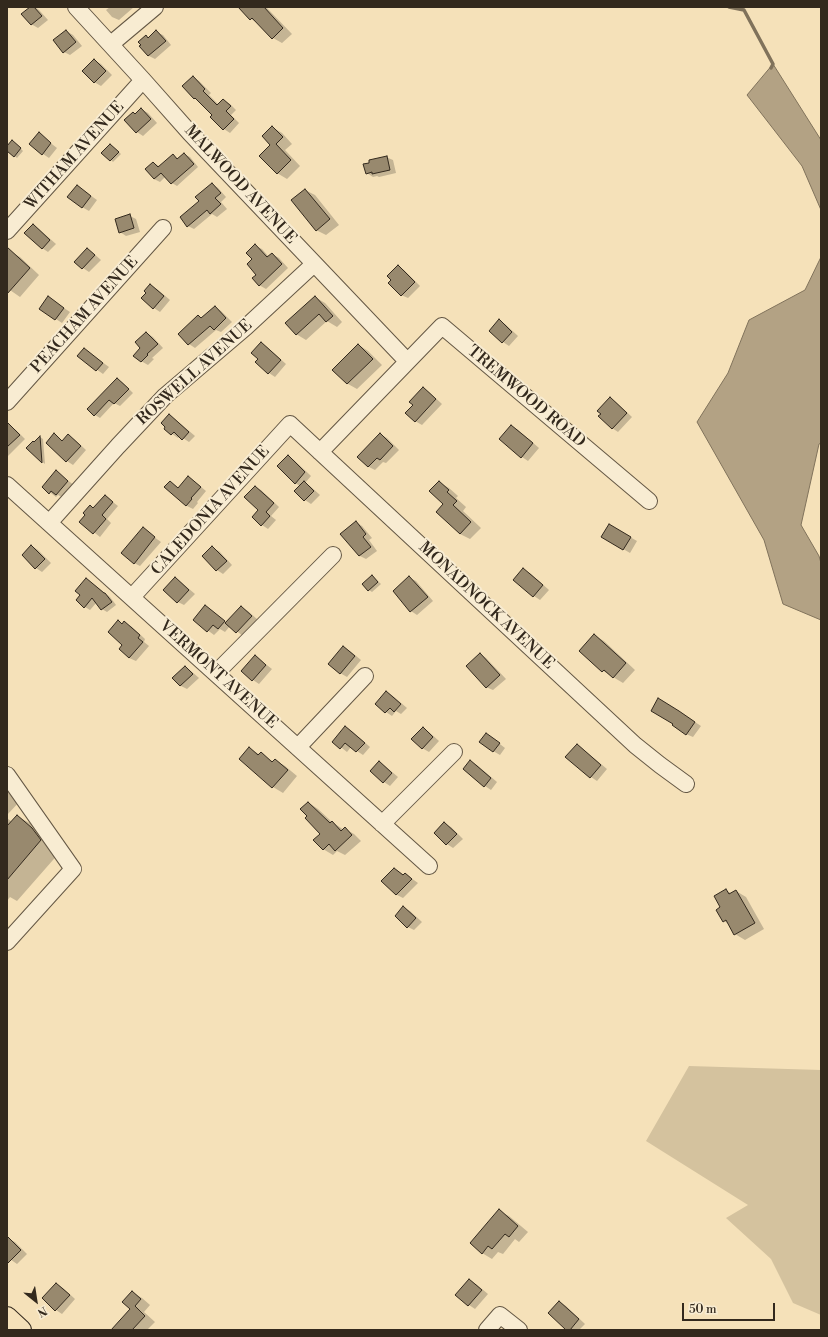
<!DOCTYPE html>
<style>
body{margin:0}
#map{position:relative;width:828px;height:1337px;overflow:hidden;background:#f5e1b9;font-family:"Libre Bodoni",serif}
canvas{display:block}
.frame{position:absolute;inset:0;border:8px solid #33291d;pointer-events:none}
.north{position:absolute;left:16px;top:1281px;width:40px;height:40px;-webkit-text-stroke:3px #f8ecd2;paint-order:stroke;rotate:150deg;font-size:11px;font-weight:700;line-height:16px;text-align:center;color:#33291d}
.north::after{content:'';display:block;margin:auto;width:14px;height:18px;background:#33291d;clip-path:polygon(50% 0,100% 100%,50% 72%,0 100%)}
.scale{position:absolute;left:682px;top:1303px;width:93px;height:18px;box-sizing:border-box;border:2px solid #33291d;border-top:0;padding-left:5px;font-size:12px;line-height:14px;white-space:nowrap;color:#33291d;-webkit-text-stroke:3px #f8ecd2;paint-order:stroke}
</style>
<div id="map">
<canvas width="828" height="1337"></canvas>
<div class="frame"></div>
<div class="north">N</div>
<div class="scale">50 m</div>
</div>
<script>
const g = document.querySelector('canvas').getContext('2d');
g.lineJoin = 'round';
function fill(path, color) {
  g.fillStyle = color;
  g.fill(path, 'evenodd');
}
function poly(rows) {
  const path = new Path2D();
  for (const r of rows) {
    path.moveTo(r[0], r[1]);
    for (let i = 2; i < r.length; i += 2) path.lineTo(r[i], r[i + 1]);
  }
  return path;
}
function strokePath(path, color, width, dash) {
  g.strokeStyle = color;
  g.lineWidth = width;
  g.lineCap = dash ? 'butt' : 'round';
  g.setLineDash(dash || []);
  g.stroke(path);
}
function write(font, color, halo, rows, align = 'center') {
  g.font = font + ' "Libre Bodoni",serif';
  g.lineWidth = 4;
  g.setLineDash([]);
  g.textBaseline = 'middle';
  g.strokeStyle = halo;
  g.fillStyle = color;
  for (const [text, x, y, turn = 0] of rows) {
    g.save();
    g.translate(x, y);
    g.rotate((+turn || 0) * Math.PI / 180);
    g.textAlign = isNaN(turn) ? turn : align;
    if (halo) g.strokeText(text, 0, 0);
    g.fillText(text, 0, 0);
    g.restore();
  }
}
const green = poly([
 [689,1066,821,1070,821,1315,793,1303,771,1259,726,1218,748,1205,646,1141]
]);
const water = poly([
 [773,64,821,140,821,210,802,166,747,95,773,64],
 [821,257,821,443,819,444,801,525,819,556,821,563,821,620,783,604,764,540,697,422,728,373,749,320,805,290,821,257]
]);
const shadow = poly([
 [31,7,35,7,39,10,48,20,38,28,31,24],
 [110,7,134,7,119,20,112,17,106,10],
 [239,7,266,7,292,34,282,43,273,38,259,24,251,19],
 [66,31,73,35,82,46,70,55,64,52],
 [156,32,163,35,171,45,155,59,149,56,140,46,146,36,149,38],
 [94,60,101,64,112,75,101,86,94,82],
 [193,77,199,81,211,93,209,95,219,105,223,100,230,104,236,110,231,115,239,123,230,133,224,129,214,115,183,86],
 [141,109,148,113,157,123,143,136,137,132,136,115],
 [272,127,282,133,292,144,285,150,300,166,287,179,277,173,272,146],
 [39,134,57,148,49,158,43,154],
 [15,143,23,151,17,158,7,150,7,147],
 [111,145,121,154,113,162,111,160],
 [184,154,190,157,198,167,177,186,172,183,166,176,160,182,154,179,154,163,159,166,173,155,179,159],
 [386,157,393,160,396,173,379,177,377,176,373,177,367,173],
 [212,184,218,188,226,197,221,202,227,209,217,217,212,214,194,229,188,226,200,201],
 [77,186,97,200,89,211,82,207],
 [305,190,315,195,339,225,326,235,316,230],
 [130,216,136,219,140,232,126,236,120,232],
 [33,225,39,229,56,244,48,252,42,248],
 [256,246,262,249,269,257,272,254,279,258,288,268,266,289,259,285,253,259],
 [87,249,93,253,101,260,89,272,83,268,75,262],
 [10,251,20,257,39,275,20,297,7,288,7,255],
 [398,266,404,270,420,286,408,298,401,295],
 [150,285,157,289,170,300,160,312,154,308],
 [315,297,325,303,342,322,337,327,327,321,306,340,296,334],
 [49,298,70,312,62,323,41,309],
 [215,307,221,311,232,322,221,332,216,330,195,348,189,344,179,334,198,316,202,319],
 [499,321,505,324,518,336,509,346,503,342],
 [147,333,153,337,163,348,152,358,154,359,148,365,141,361],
 [261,344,267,347,286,364,275,377,269,373,256,362,259,359],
 [359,345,368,351,382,365,357,389,348,384,334,370],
 [84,349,109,367,103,374,78,356],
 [117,379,122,382,133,393,120,406,114,403,100,418,95,415],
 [423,388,429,392,442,404,422,425,415,421,414,405],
 [610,398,616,402,632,417,618,432,612,428,602,414],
 [169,416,175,419,195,436,189,442,180,436,178,438,165,429],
 [10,426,16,430,25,439,8,456,7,430],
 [511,426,517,429,539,448,528,461,522,457,500,439],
 [380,434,387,438,399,450,386,463,383,462,375,470,369,467,359,457],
 [54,435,63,441,68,436,74,439,86,450,73,465,67,461,47,443],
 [40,437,43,439,45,464,27,448],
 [288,456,294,460,311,476,305,483,310,486,320,495,311,504,305,500,295,491,300,486,295,483],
 [56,472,74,485,63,498,58,495,56,497,43,487],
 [189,477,206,491,197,502,198,503,193,509,187,506,166,487,170,482,179,488],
 [439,482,449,488,458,496,456,498,466,507,463,511,481,528,470,539,460,534,445,504],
 [255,487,261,490,279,507,271,516,276,520,268,529,262,525,253,517,260,510],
 [105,496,118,506,107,519,111,523,100,537,81,522],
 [356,522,362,526,372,538,369,540,377,551,366,559,360,556,341,534],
 [609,525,637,541,630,553,603,537],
 [143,529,161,542,140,566,134,563],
 [32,546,38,550,51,563,42,572,36,568],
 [212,548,219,551,232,565,223,574,217,570],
 [524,570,530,573,549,590,540,600,534,596,515,580],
 [372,576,381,584,372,592,369,590],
 [175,578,181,582,195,594,184,605,178,602],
 [410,578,416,581,433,601,417,615,411,611,394,591],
 [87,579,110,597,116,605,107,612,102,609,97,602,90,610,85,607,77,600,82,595],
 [205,606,227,623,241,607,248,611,258,620,243,636,230,626,225,632,220,629,214,635,194,620],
 [118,622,123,624,124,623,131,626,145,639,144,642,149,646,136,661,129,658,120,649,124,645],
 [594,635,604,641,635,670,623,683,603,671],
 [344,647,350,651,361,660,347,677,340,673],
 [480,654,486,658,506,679,493,690,486,687],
 [255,656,272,669,259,684,253,680],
 [185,667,191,671,199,678,187,689,181,686,173,678],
 [387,692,393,696,407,708,401,714,396,711,392,716,386,712],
 [658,700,686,716,701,726,693,737,686,734],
 [346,727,352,731,370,747,363,755,351,747,347,752,333,741],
 [423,728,429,732,439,741,429,752,422,748],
 [492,738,505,748,500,755,493,751],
 [577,745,583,749,607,769,597,781,591,777,567,757],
 [249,748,259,754,261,754,274,762,275,760,285,766,297,776,283,793,273,787],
 [470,761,477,765,497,782,491,790,485,786],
 [379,762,385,766,398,777,390,786,384,782,371,771],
 [7,784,21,800,7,815],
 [309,803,318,809,332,822,344,830,345,829,354,834,361,841,345,855,337,851,333,855,323,849,321,834,308,817],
 [17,816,37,827,60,852,17,901,10,897,7,901,7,818,12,822],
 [445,824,451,827,463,839,453,848,447,844,436,833],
 [395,869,404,875,405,874,411,878,418,883,403,898,397,895,382,881],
 [726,890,732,894,736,891,746,897,764,929,745,940,735,934,730,925,724,921,722,907],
 [404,908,410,911,422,922,414,930,408,927],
 [499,1211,509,1216,528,1232,519,1242,515,1239,503,1254,498,1252,492,1259,482,1253],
 [9,1239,15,1242,27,1254,17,1264,7,1257,7,1240],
 [470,1280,476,1284,488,1294,475,1309,469,1305,457,1295],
 [57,1284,63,1288,75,1299,62,1314,56,1310],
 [132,1292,142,1298,150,1305,144,1312,155,1322,147,1330,112,1330,131,1309],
 [560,1302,566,1306,585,1324,579,1330,568,1330]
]);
const stream = poly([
 [729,7,744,10,773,64,771,68]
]);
const building = poly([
 [30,7,34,7,42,16,31,25,21,14,30,7],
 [238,7,264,7,283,28,272,39,252,18,250,20,238,7],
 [66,30,76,42,63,53,53,40,66,30],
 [156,30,166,41,148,56,139,46,141,45,138,42,146,35,148,38,156,30],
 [94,59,106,71,94,83,82,71,94,59],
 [193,76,205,89,203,91,217,105,223,99,231,106,226,111,234,119,223,130,210,117,212,115,195,98,194,99,182,86,193,76],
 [141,108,151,119,136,133,124,120,133,112,135,114,141,108],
 [272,126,283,137,276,144,291,160,277,174,259,156,270,145,262,136,272,126],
 [39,132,51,143,42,155,29,144,39,132],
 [12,140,21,148,14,157,7,151,7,146,12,140],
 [110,144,119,152,110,161,101,153,110,144],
 [184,153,194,164,171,184,161,173,154,179,145,169,153,162,158,167,173,154,177,159,184,153],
 [387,156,390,170,372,174,372,172,366,174,363,164,369,163,369,160,387,156],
 [212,183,221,193,215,198,221,204,210,214,207,210,187,227,180,217,199,201,195,197,212,183],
 [77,185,91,196,82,208,67,197,77,185],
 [305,189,330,219,316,231,291,200,305,189],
 [130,214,134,228,119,233,115,219,130,214],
 [33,224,50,240,42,249,24,233,33,224],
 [255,244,267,257,272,253,282,264,259,286,252,278,256,275,247,264,252,259,246,253,255,244],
 [7,247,30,268,7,294,7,247],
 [87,248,95,255,82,269,74,262,87,248],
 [398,265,415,282,401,296,388,283,391,280,387,276,398,265],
 [150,284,164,296,153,309,141,298,146,293,144,291,150,284],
 [48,296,64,308,55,320,39,309,48,296],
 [315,296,333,316,326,322,319,314,296,335,285,323,315,296],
 [215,306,226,318,214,330,210,326,188,345,178,334,198,315,201,318,215,306],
 [499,319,512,332,502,343,489,331,499,319],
 [146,332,158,344,147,354,148,355,141,362,133,356,140,348,135,342,146,332],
 [261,342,281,360,268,374,255,362,258,359,251,353,261,342],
 [358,344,373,359,347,384,332,370,358,344],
 [84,348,103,363,96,371,77,356,84,348],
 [117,378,129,389,114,404,109,400,94,416,87,409,117,378],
 [423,387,436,399,415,422,405,413,413,405,409,402,423,387],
 [610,397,627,413,612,429,598,416,601,414,597,411,610,397],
 [169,414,189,432,182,440,174,432,171,435,164,429,165,427,161,423,169,414],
 [7,422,20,435,7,447,7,422],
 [511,425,533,443,521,458,499,439,511,425],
 [54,433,62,441,68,434,81,446,66,462,46,443,54,433],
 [380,433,393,446,380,460,377,458,368,467,357,457,380,433],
 [40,436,42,463,26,448,33,441,34,442,40,436],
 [288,455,305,472,295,484,277,466,288,455],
 [56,470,68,481,56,495,51,491,49,494,42,487,56,470],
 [188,476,201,487,191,498,192,499,186,506,164,487,170,481,178,488,188,476],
 [304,481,314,491,304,501,294,491,304,481],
 [439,481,449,490,447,492,457,501,453,505,471,522,460,534,436,512,443,504,429,491,439,481],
 [255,486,274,503,266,512,270,516,261,526,252,517,258,510,244,497,255,486],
 [105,495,113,502,102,515,106,519,93,534,79,522,85,515,83,513,90,505,93,508,105,495],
 [356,521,366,534,363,537,371,547,359,556,340,534,356,521],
 [609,524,631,537,623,550,601,537,609,524],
 [143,527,155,537,134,564,121,553,143,527],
 [31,545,45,559,35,569,22,555,31,545],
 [212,546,227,561,216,571,202,556,212,546],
 [523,568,543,585,533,597,513,580,523,568],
 [372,575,378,582,368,591,362,584,372,575],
 [409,576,428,597,410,612,393,591,409,576],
 [175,577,189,590,177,603,163,590,175,577],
 [86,578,104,593,105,593,112,602,101,610,92,598,84,608,76,600,80,595,75,591,86,578],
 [205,605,225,621,218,629,213,625,207,632,193,620,205,605],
 [241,606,252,616,236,633,225,623,241,606],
 [118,620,122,624,124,621,140,635,138,638,143,642,129,658,119,649,122,645,108,632,118,620],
 [594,634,626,663,613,678,604,670,602,672,579,651,594,634],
 [343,646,355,656,340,674,328,664,343,646],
 [480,653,500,675,486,688,466,666,480,653],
 [255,655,266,665,252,681,241,671,255,655],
 [185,666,193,674,180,686,172,678,185,666],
 [386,691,401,704,394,712,390,708,385,713,375,704,386,691],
 [658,698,679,711,695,722,686,735,672,725,673,724,651,711,658,698],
 [345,726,365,743,356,752,345,743,340,749,332,742,345,726],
 [423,727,433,737,422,749,411,739,423,727],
 [486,733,500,743,493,752,479,742,486,733],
 [577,744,601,765,590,778,565,757,577,744],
 [249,747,258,755,261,752,272,762,275,759,288,770,272,788,239,759,249,747],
 [470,760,491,778,484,787,463,769,470,760],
 [379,761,392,773,383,783,370,771,379,761],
 [308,802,330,823,332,821,341,831,345,827,352,835,335,851,329,844,323,850,313,840,320,834,305,818,307,816,300,809,308,802],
 [17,815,32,828,41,840,7,880,7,826,17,815],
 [444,822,457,834,446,845,434,833,444,822],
 [394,868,403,875,405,873,412,879,396,895,381,881,394,868],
 [726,889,729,894,736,890,755,923,734,935,726,920,723,922,716,910,720,907,714,896,726,889],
 [403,906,416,918,407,928,395,916,403,906],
 [499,1209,518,1226,509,1237,505,1234,492,1249,488,1246,482,1254,470,1243,499,1209],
 [7,1236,21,1250,7,1264,7,1236],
 [469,1279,482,1290,468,1306,455,1295,469,1279],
 [56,1283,70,1295,55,1311,42,1298,56,1283],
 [132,1291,141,1299,135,1306,145,1316,132,1330,111,1330,130,1309,122,1302,132,1291],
 [559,1301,579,1319,570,1330,566,1330,548,1313,559,1301]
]);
const minor = poly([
 [76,7,143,80,190,133,407,361],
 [111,44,155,7],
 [7,231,143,80],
 [7,402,163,228],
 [320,452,442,326,649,501],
 [7,485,429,866],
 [49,523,118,446,165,396,246,327,314,264],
 [132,597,290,424,635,745,660,765,686,784],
 [216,673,333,555],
 [298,747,365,676],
 [7,775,73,869,7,942],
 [382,824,454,752],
 [487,1330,500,1315,519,1330]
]);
const major = poly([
 [7,1317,21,1330]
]);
const streetNames = [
 ["WITHAM AVENUE",75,156,-48],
 ["MALWOOD AVENUE",240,185,47],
 ["PEACHAM AVENUE",85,315,-48],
 ["ROSWELL AVENUE",195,373,-42],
 ["TREMWOOD ROAD",526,397,40],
 ["CALEDONIA AVENUE",211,511,-48],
 ["MONADNOCK AVENUE",486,606,43],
 ["VERMONT AVENUE",218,675,42]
];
fill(green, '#d4c29e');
fill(water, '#b3a284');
strokePath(water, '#80725b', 1);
fill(shadow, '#0003');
strokePath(stream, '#80725b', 3.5);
fill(building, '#98896e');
strokePath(building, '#33291d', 1);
strokePath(minor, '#645744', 18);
strokePath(major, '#33291d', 22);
strokePath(minor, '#f8ecd2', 16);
strokePath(major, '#f5e1b9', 20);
write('16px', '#33291d', '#f8ecd2', streetNames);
</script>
